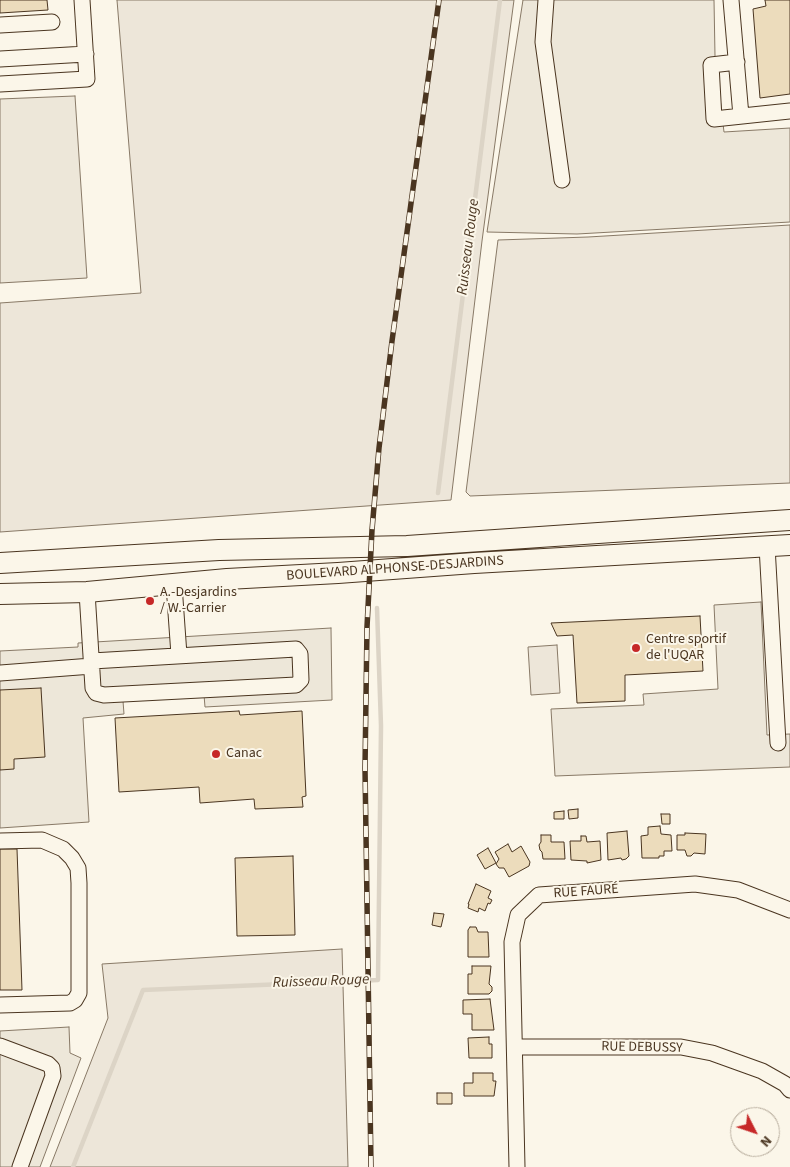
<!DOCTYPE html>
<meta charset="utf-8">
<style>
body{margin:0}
#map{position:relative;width:790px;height:1167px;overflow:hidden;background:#fbf6e9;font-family:"Source Sans 3",sans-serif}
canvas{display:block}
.north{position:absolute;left:730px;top:1107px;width:50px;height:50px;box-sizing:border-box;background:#fbf6e9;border:1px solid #b4a999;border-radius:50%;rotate:131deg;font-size:14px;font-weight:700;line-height:20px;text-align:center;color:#4a3520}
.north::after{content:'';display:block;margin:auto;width:18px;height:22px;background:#c62828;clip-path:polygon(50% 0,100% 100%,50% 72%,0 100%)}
</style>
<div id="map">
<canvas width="790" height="1167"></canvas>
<div class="north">N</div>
</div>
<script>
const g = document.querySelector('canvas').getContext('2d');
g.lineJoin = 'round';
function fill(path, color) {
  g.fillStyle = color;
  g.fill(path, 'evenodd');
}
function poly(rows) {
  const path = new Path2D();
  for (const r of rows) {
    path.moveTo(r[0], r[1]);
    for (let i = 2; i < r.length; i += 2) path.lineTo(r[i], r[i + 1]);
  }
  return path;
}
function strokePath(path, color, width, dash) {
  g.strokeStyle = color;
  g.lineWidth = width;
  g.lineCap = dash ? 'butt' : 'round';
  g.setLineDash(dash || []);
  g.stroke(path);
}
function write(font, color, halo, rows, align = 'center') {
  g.font = font + ' "Source Sans 3",sans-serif';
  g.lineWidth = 4;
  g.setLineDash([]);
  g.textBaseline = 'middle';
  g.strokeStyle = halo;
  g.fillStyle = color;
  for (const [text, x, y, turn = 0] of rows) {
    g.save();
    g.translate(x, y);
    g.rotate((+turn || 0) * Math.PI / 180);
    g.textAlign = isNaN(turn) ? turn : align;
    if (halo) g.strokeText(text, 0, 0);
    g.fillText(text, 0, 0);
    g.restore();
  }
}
const green = poly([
 [117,0,514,0,482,241,451,500,0,532,0,303,141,293,117,0],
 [790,225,790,483,470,496,466,492,498,240,588,237,790,225],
 [557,645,560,693,531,695,528,647,557,645],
 [342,949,348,1167,50,1167,108,1018,102,964,342,949]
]);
const parking = poly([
 [523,0,714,0,715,56,724,132,790,128,790,222,577,234,487,232,523,0],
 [75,96,87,278,0,283,0,99,75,96],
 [761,602,767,735,790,734,790,767,555,776,551,709,644,705,643,694,718,689,714,605,761,602],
 [331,628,332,700,205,707,204,695,123,701,124,714,83,718,89,822,0,828,0,651,78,647,78,643,331,628],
 [69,1027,70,1053,81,1058,40,1167,0,1167,0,1031,69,1027]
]);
const stream = poly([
 [438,493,500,0],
 [73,1167,143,990,378,980,381,726,377,608]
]);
const building = poly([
 [0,0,47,0,48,10,0,13,0,0],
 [765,0,790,0,790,94,760,98,753,9,766,6,765,0],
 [700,616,703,671,625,675,625,701,577,703,573,635,557,636,551,623,700,616],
 [41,688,45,757,14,759,14,769,0,770,0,690,41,688],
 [239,711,240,715,302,711,306,796,302,797,303,807,255,809,254,799,200,803,199,787,119,792,115,718,239,711],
 [578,809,578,818,569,819,568,810,578,809],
 [564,811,564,819,554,819,554,812,564,811],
 [661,814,670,814,670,824,662,824,661,814],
 [660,826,661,834,671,835,672,851,664,851,664,856,659,856,659,858,642,858,641,836,648,835,648,827,660,826],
 [627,831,629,856,626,859,622,860,621,858,608,860,607,833,627,831],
 [685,833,706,834,705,854,694,853,691,856,687,856,685,850,677,850,677,835,685,835,685,833],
 [541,835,551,835,551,842,564,842,565,859,543,859,542,852,540,850,539,845,541,842,541,835],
 [581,836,586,836,587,842,600,841,601,860,587,863,587,861,571,860,570,841,581,841,581,836],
 [508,844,512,852,521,846,530,862,529,866,509,877,504,868,499,868,496,864,499,859,495,852,508,844],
 [488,848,496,863,485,869,477,855,488,848],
 [0,849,17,849,22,990,0,990,0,849],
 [293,856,295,935,237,936,235,858,293,856],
 [476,884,491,891,488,898,492,900,490,904,488,903,485,911,479,908,478,912,468,908,469,904,468,904,476,884],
 [434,913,444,914,441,927,432,925,434,913],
 [470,927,476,927,478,932,488,932,489,957,468,957,468,930,470,927],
 [472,966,491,966,489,984,492,987,492,991,489,994,468,994,468,974,472,974,472,966],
 [490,999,494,1030,472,1030,472,1014,463,1014,463,1000,490,999],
 [489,1037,489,1044,492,1044,492,1058,469,1058,468,1038,489,1037],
 [473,1073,493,1073,493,1081,496,1081,494,1096,464,1096,464,1083,473,1083,473,1073],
 [437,1093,452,1093,452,1104,437,1104,437,1093]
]);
const minor = poly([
 [546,0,543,42,562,180],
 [731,0,741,116],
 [0,25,52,22],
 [0,59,86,54],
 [737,62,711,65,714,119,790,111],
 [0,84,87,79,82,0],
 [767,546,778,743],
 [174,585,179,655],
 [87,592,93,688,96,693,104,695,296,685,301,680,300,654,296,649,92,661],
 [0,673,92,666],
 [0,841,42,840,63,849,72,858,78,868,79,883,79,993,75,1000,70,1003,0,1005],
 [0,1046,48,1064,52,1068,53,1076,20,1167],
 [515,1047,681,1047,712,1053,762,1071,785,1084,790,1090],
 [517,1167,512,942,518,915,539,895,695,884,738,890,790,910]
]);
const major = poly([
 [0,563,219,550,407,546,790,520],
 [0,594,87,592,227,579,338,573,474,563,790,545]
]);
const rail = poly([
 [371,1167,365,768,367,627,372,530,379,448,392,341,439,0]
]);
const markers = [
 [150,601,5,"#c62828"],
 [636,648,5,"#c62828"],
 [216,754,5,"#c62828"]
];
const streetNames = [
 ["BOULEVARD ALPHONSE-DESJARDINS",395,569,-4],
 ["RUE FAURÉ",586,892,-4],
 ["RUE DEBUSSY",642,1048,1]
];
const poiNames = [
 ["A.-Desjardins",160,593],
 ["/ W.-Carrier",160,609],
 ["Centre sportif",646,640],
 ["de l'UQAR",646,656],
 ["Canac",226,754]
];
const waterNames = [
 ["Ruisseau Rouge",469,247,-83],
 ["Ruisseau Rouge",321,982,-2]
];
fill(green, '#ede6d9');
strokePath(green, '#887966', 1);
fill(parking, '#ede7d9');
strokePath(parking, '#887966', 1);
strokePath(stream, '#dcd4c6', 4.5);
fill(building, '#ecdcbc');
strokePath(building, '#4a3520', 1);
strokePath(minor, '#4a3520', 17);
strokePath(major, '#4a3520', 22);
strokePath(minor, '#fbf6e9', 15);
strokePath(major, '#fbf6e9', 20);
strokePath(rail, '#4a3520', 5.5);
strokePath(rail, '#fbf6e9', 4, [11]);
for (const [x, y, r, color] of markers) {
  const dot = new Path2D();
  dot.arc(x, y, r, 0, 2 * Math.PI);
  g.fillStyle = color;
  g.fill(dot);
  strokePath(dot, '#fbf6e9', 2);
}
write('14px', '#4a3520', '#fbf6e9', streetNames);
write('14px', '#4a3520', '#fbf6e9', poiNames, 'left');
write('italic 15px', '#4a3520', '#fbf6e9', waterNames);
</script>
